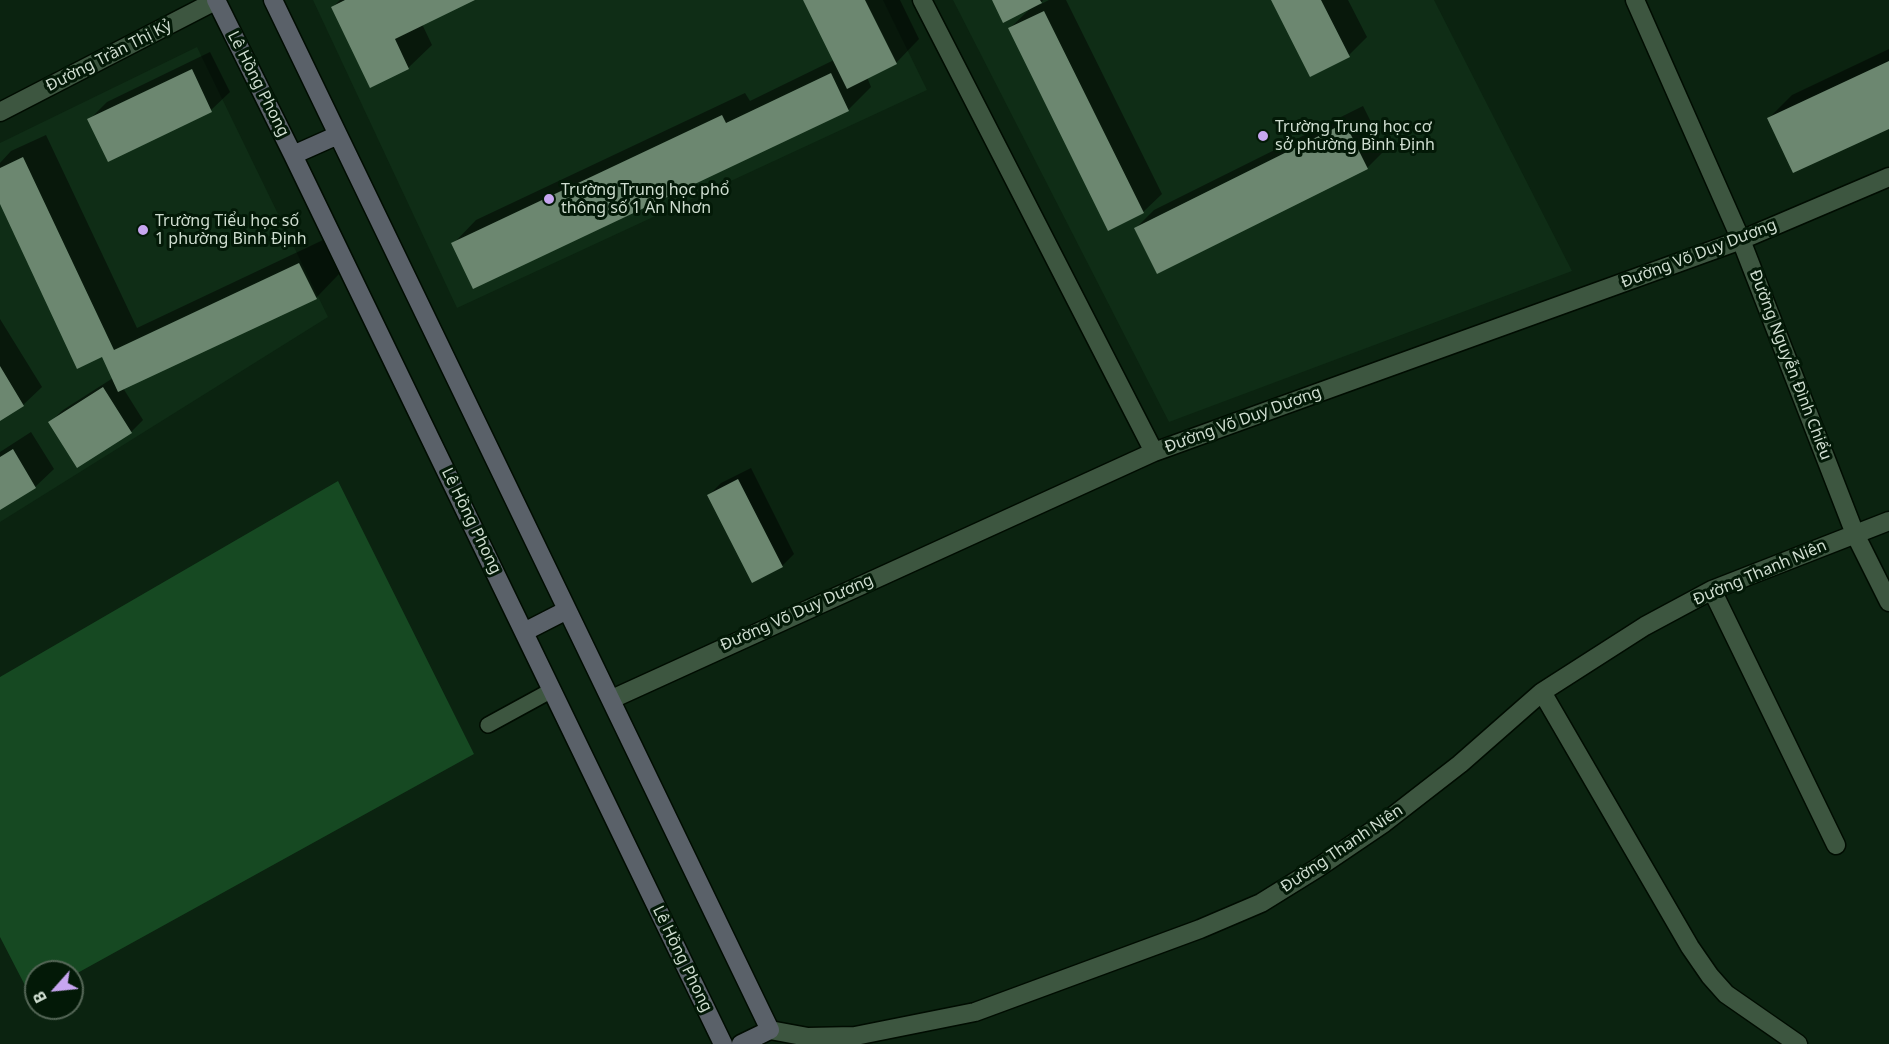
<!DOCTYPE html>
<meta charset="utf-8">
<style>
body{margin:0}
#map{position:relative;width:1889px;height:1044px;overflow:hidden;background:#0b2310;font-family:"Noto Sans",sans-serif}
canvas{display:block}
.north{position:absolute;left:24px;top:960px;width:60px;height:60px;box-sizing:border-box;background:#031907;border:2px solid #556757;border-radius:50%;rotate:243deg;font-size:16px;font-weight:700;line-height:24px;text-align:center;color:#cfddd0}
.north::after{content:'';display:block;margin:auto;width:21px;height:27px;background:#c7a6f0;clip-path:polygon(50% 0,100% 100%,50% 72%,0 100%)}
</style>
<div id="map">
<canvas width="1889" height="1044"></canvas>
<div class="north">B</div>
</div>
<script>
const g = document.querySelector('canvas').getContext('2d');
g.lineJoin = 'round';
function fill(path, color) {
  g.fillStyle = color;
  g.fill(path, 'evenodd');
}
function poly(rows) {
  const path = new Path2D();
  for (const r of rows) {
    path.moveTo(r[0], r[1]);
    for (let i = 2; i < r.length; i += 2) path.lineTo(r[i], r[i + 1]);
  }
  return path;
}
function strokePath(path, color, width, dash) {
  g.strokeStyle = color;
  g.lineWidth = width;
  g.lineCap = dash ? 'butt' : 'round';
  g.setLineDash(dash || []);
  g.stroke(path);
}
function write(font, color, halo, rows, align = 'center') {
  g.font = font + ' "Noto Sans",sans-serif';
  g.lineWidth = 6;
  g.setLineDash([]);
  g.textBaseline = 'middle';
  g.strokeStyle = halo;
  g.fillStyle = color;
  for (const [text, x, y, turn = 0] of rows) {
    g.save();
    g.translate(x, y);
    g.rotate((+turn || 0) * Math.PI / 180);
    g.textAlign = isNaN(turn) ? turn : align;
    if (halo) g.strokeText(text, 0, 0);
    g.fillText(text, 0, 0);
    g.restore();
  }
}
const built = poly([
 [313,0,883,0,927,90,457,308],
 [953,0,1434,0,1572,271,1169,422],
 [197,47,328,317,0,522,0,143]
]);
const green = poly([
 [338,481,474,754,72,976,72,972,36,972,36,996,32,999,0,937,0,677]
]);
const shadow = poly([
 [340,0,472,0,422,24,432,45,408,68,332,8],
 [805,0,900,0,919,39,896,63,867,77,871,87,848,110,453,244,476,220,745,93,750,101,834,60],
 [994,0,1043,0,1039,5,1049,0,1066,0,1162,194,1143,212,1010,28,1031,8],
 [1273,0,1348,0,1367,37,1349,55],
 [1889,49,1889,127,1769,118,1792,95],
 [210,52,230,92,211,110,108,160,89,120,107,102],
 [1363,106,1385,150,1367,168,1136,228,1154,210],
 [46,135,137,328,323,240,339,274,316,298,123,388,143,420,131,432,50,422,63,410,113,378,102,355,0,201,0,163,11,151],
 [0,319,42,387,23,405,0,419],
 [31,432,54,469,35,487,0,509,0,452],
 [751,468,794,554,782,566,709,495,721,483]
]);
const building = poly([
 [345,0,475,0,395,39,409,69,370,88,331,7],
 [803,0,865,0,897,64,847,89],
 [992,0,1040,0,1042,3,1003,23],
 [1271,0,1321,0,1350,57,1310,77],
 [1044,11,1144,213,1108,231,1008,28],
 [1889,61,1889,129,1793,173,1767,118],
 [192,69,212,112,108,162,87,119],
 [831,73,849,111,473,289,451,243,722,115,726,123],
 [1345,123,1368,169,1157,274,1134,228],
 [23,157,114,350,299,263,317,299,118,392,102,357,77,369,0,204,0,168],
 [0,366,24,406,0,421],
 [103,387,132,433,77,468,48,422],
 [13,449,36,488,0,510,0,457],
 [738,479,783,567,752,583,707,495]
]);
const service = poly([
 [488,725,552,690]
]);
const minor = poly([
 [922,0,1154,452],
 [1635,0,1741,240,1855,534,1889,602],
 [0,112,217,0],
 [1712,590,1836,845],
 [1542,692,1690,947,1710,976,1726,994,1798,1044],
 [612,699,1154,452,1741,240,1889,177],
 [770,1030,808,1037,855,1036,975,1012,1200,929,1261,903,1319,867,1384,823,1460,764,1542,692,1645,626,1712,590,1889,521]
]);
const secondary = poly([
 [216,0,293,155,723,1044],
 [273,0,770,1030,741,1044],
 [293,155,338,135],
 [524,632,567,610]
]);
const markers = [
 [1263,136,6,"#c7a6f0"],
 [549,199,6,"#c7a6f0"],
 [143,230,6,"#c7a6f0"]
];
const streetNames = [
 ["Đường Trần Thị Kỷ",109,56,-27],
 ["Lê Hồng Phong",258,84,63],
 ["Đường Võ Duy Dương",1699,254,-21],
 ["Đường Nguyễn Đình Chiểu",1790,365,69],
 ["Đường Võ Duy Dương",1243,420,-20],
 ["Lê Hồng Phong",471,521,64],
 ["Đường Thanh Niên",1760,573,-23],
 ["Đường Võ Duy Dương",797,613,-24],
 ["Đường Thanh Niên",1342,849,-34],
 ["Lê Hồng Phong",682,959,64]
];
const poiNames = [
 ["Trường Trung học cơ",1275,127],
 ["sở phường Bình Định",1275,145],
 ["Trường Trung học phổ",561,190],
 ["thông số 1 An Nhơn",561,208],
 ["Trường Tiểu học số",155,221],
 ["1 phường Bình Định",155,239]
];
fill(built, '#0f2d16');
fill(green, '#164922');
fill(shadow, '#0007');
fill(building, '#6c8770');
strokePath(service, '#000c01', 18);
strokePath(minor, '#000c01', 21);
strokePath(secondary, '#000c01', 21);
strokePath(service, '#3d5640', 15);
strokePath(minor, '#3d5640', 18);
strokePath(secondary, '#5a6169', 18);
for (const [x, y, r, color] of markers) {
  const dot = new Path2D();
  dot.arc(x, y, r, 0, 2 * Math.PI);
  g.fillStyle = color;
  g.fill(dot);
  strokePath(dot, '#031907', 2);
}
write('16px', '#cfddd0', '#031907', streetNames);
write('16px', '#cfddd0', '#031907', poiNames, 'left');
</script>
